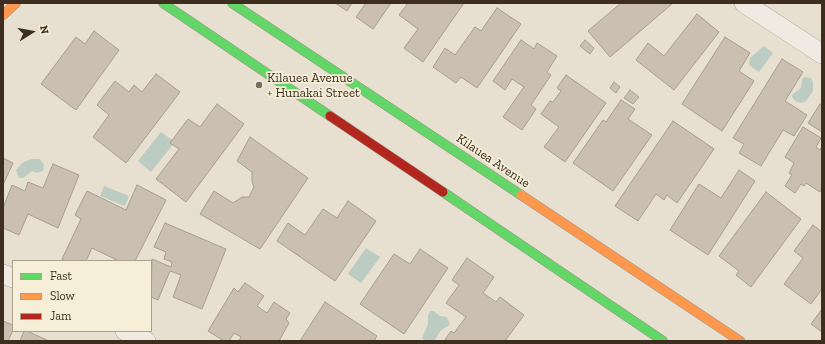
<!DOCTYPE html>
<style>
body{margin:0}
#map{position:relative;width:825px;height:344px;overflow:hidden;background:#e7e0d1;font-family:"Zilla Slab",serif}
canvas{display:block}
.frame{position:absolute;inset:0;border:4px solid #3d2e20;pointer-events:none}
.legend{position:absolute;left:12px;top:260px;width:140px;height:72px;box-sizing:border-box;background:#f7eed8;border:1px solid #ada18e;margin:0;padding:5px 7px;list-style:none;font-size:12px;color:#3d2e20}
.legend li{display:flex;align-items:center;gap:8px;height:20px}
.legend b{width:20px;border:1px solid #ada18e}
.north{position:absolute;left:12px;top:12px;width:40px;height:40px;-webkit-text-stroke:3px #f7eed8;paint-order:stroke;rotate:79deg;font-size:11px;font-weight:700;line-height:16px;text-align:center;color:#3d2e20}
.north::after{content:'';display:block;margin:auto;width:14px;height:18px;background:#3d2e20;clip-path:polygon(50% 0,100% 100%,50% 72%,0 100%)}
</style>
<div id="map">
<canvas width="825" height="344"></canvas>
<div class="frame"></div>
<ul class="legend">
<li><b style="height:5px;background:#63d668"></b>Fast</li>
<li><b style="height:5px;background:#ff974d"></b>Slow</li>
<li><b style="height:5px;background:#b3261e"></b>Jam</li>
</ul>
<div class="north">N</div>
</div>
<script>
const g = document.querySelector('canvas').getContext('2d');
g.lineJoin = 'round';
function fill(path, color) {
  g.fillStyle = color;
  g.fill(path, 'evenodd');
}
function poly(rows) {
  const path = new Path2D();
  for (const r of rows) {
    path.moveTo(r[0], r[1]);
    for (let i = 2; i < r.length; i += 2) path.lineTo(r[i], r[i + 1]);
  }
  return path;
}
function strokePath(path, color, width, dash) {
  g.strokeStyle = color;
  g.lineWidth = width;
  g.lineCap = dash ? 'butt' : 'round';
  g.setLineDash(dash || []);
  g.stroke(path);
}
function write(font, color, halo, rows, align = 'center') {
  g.font = font + ' "Zilla Slab",serif';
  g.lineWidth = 3.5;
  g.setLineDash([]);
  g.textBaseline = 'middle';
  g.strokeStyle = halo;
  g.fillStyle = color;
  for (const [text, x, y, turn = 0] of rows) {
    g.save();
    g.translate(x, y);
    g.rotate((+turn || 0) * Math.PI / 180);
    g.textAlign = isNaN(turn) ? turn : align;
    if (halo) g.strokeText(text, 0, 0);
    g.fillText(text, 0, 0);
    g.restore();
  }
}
const water = poly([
 [764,46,773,53,759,72,749,65,750,58],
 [805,77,811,78,813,82,813,91,806,101,802,103,796,102,792,97,793,94,801,88,802,79],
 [161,132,175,142,151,172,138,161],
 [31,159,40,159,44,165,43,171,36,173,32,171,23,178,19,178,16,170,22,163],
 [104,186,129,196,125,206,100,196],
 [366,248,380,257,361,283,348,274],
 [430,311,434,311,440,316,447,317,450,325,441,330,434,341,425,341,422,338,428,324,428,315]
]);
const building = poly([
 [335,3,352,3,347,11,335,3],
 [366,3,391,3,373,29,356,17,366,3],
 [408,3,464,3,423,62,404,48,418,29,399,15,408,3],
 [621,3,673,3,610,57,588,31,621,3],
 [497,8,521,24,477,88,461,77,456,83,433,67,445,48,455,55,475,27,481,31,497,8],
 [697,14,719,32,674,90,636,60,648,43,664,56,697,14],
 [94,31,119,50,76,110,41,84,76,37,85,44,94,31],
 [725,37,750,53,739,71,754,81,722,131,682,104,725,37],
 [521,40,534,49,537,43,557,56,547,72,551,75,531,105,536,109,522,130,503,117,524,87,512,79,505,90,493,81,521,40],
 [585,40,594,48,590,54,580,46,585,40],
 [782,59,803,72,785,101,807,115,794,136,783,130,761,166,739,153,744,144,733,138,782,59],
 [156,74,180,92,126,163,93,137,109,115,97,105,115,81,129,92,134,85,142,92,156,74],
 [566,75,606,103,565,162,544,147,559,127,541,114,550,101,553,102,561,91,557,88,566,75],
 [614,82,620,87,616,93,610,88,614,82],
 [630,90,639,97,633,104,624,98,630,90],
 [621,100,635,109,628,119,652,135,613,191,573,163,603,120,606,122,621,100],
 [217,104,244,124,186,202,156,179,179,149,170,143,188,119,200,127,217,104],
 [820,104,822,106,822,132,808,123,820,104],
 [673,121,714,149,677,203,667,195,664,200,656,194,638,221,615,206,673,121],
 [803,127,821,138,816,147,820,150,822,146,822,188,820,192,806,183,804,186,801,184,795,193,785,186,792,175,789,173,794,163,785,157,803,127],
 [250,137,308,178,260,249,200,214,214,191,233,203,242,197,249,197,254,187,252,182,252,172,237,161,250,137],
 [3,158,13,163,3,185,3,158],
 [53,164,79,175,58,228,28,214,19,235,3,228,3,208,12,185,25,191,28,182,43,188,53,164],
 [739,170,755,181,708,255,670,230,699,184,721,198,739,170],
 [137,185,166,200,135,261,119,261,92,248,86,261,66,261,62,259,81,219,75,215,87,191,126,210,137,185],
 [766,192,801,219,751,287,736,275,739,271,719,256,766,192],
 [348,201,376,221,335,281,277,241,288,223,305,235,323,209,337,218,348,201],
 [165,223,226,249,202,309,173,297,181,275,170,271,158,300,151,297,152,259,171,267,172,262,164,259,166,252,154,247,165,223],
 [813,225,822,232,822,289,811,304,784,284,803,258,794,251,813,225],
 [420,249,448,268,404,334,360,304,394,254,410,264,420,249],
 [467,258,494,277,483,293,496,302,500,297,524,315,505,341,444,341,451,331,454,333,466,317,446,303,459,285,452,280,467,258],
 [245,283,264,296,257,306,267,313,274,302,290,313,286,319,289,323,279,341,239,341,241,337,234,333,229,341,224,341,208,331,234,288,238,292,245,283],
 [325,302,377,336,374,341,300,341,325,302],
 [822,309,822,332,811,324,822,309],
 [3,321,13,325,13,330,8,341,3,341,3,321],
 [24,331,27,331,49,341,20,341,24,331]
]);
const street = poly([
 [744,3,822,54],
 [3,274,13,278],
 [125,331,146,341]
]);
const fast = poly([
 [163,3,330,116],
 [232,3,521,195],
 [443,192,663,341]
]);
const slow = poly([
 [3,15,16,3],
 [521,195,740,341]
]);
const jam = poly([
 [330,116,443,192]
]);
const markers = [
 [259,85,4,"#786c5e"]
];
const poiNames = [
 ["Kilauea Avenue",267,78],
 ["+ Hunakai Street",267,93]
];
const streetNames = [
 ["Kilauea Avenue",493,161,34]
];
fill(water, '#bcccc2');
fill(building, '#cbbfb2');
strokePath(building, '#a89c90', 1);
strokePath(street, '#ada599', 20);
strokePath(fast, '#9c958a', 10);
strokePath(slow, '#9c958a', 10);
strokePath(jam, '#9c958a', 10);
strokePath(street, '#efebe3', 19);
strokePath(fast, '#63d668', 9);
strokePath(slow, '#ff974d', 9);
strokePath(jam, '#b3261e', 9);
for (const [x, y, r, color] of markers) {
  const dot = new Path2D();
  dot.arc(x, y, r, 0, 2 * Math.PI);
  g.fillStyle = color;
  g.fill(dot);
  strokePath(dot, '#f7eed8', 1.5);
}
write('13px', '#3d2e20', '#f7eed8', poiNames, 'left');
write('13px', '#3d2e20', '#f7eed8', streetNames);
</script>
